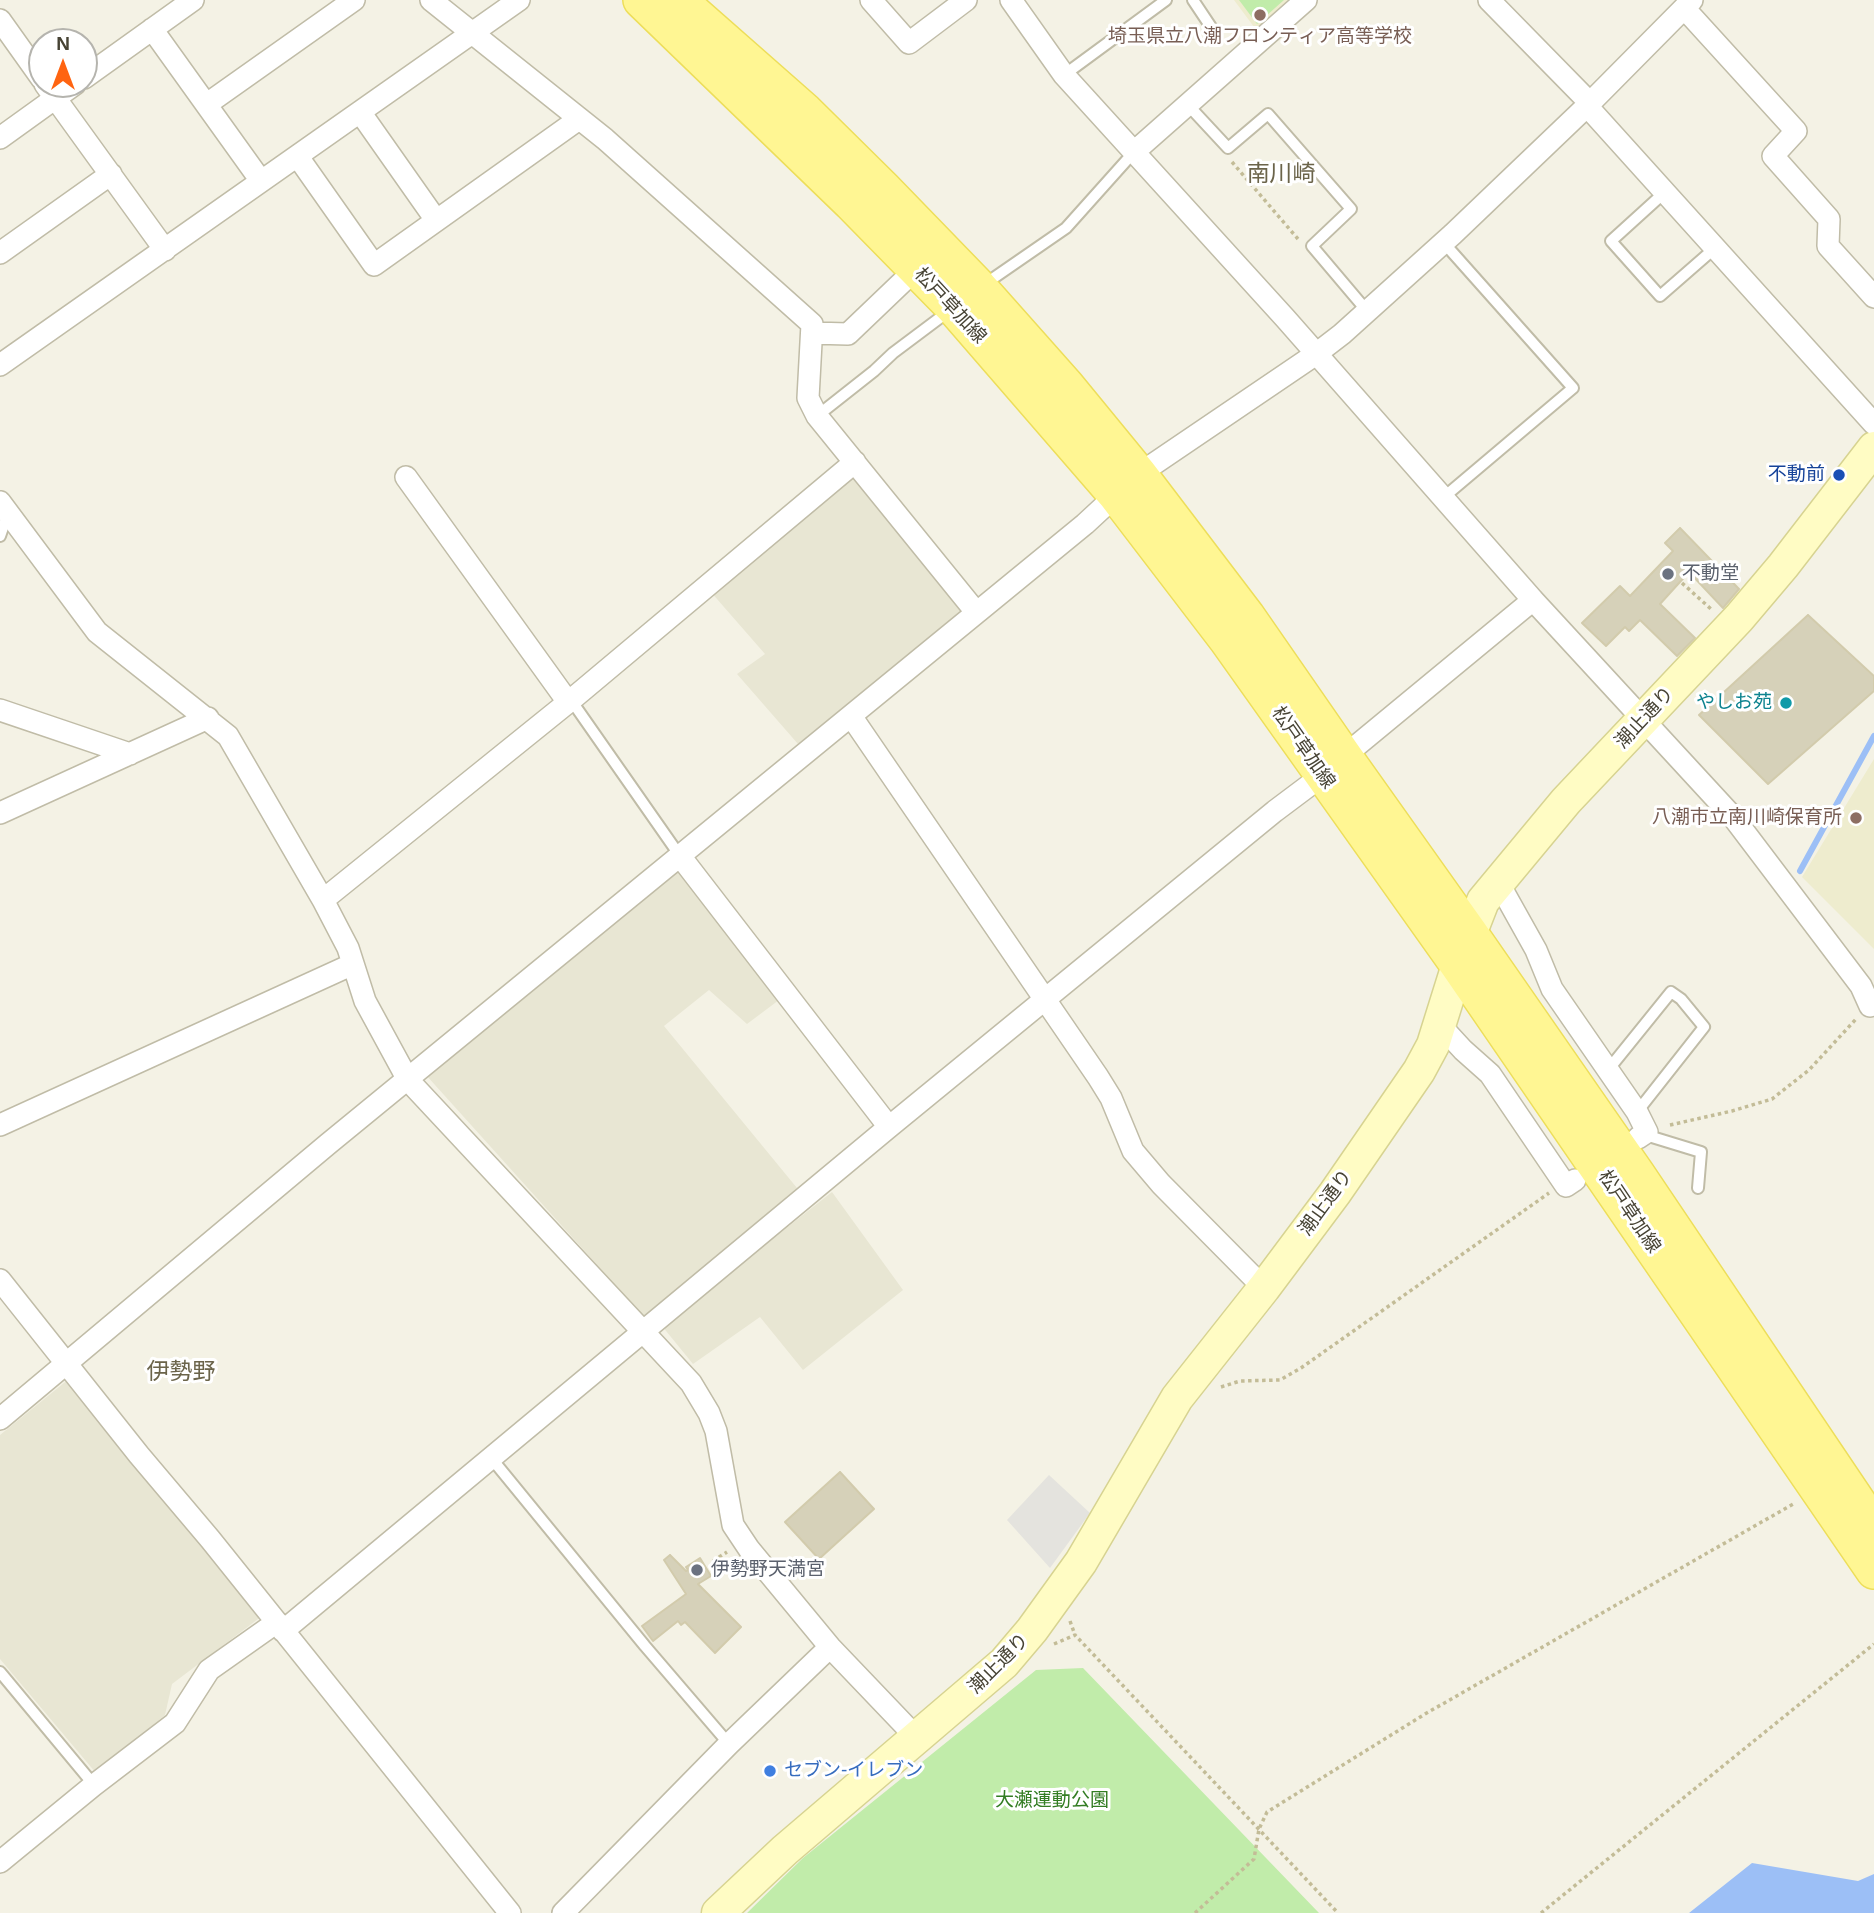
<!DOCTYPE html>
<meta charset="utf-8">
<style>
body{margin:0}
#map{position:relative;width:1874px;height:1913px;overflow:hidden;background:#f4f2e5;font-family:Helvetica,sans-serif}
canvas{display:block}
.north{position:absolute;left:28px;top:28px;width:70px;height:70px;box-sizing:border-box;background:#fff;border:2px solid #b5b4ae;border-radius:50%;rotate:0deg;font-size:19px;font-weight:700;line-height:28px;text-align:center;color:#474334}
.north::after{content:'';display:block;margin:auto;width:24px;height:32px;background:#ff6411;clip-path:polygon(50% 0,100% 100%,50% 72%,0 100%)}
</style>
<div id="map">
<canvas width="1874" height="1913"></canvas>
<div class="north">N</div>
</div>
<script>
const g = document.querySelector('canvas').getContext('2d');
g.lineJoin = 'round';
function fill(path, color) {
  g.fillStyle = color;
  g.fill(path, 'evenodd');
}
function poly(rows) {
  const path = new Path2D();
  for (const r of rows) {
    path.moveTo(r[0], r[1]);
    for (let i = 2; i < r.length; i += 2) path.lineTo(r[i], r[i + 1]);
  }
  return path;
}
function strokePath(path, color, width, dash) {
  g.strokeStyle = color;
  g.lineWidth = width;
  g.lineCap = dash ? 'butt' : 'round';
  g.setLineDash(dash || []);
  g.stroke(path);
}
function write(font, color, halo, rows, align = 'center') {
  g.font = font + ' Helvetica,"Noto Sans JP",sans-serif';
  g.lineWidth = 6;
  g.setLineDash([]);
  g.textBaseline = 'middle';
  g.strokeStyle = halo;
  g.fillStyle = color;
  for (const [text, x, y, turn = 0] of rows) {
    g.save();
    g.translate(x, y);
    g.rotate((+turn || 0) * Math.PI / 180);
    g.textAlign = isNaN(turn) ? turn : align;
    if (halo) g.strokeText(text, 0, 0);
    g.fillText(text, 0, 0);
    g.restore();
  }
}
const residential = poly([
 [851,474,964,612,798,744,737,674,765,654,710,591],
 [678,867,779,1000,747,1024,709,990,664,1026,797,1188,644,1317,426,1075],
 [832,1192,903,1290,803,1370,760,1317,693,1364,662,1326],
 [70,1378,262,1616,172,1684,165,1715,96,1773,0,1659,0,1435]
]);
const education = poly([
 [1234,0,1291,0,1257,31],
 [1874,759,1874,949,1802,877]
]);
const green = poly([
 [1239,0,1284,0,1257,24],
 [1083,1668,1319,1913,747,1913,803,1858,1036,1670]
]);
const parking = poly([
 [1049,1475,1090,1513,1050,1568,1007,1520]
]);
const water = poly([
 [1752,1863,1858,1881,1874,1874,1874,1913,1689,1913]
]);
const stream = poly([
 [1800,871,1874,736]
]);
const building = poly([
 [1680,528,1739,589,1723,608,1689,572,1660,604,1695,638,1677,656,1640,620,1629,631,1625,627,1606,646,1582,623,1620,586,1630,596,1673,551,1665,543,1680,528],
 [1808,615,1874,676,1874,691,1768,784,1699,715,1808,615],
 [840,1472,874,1509,819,1559,785,1522,840,1472],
 [670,1555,686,1571,688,1570,686,1567,700,1558,711,1576,698,1584,741,1627,715,1653,685,1622,681,1625,678,1621,653,1641,642,1626,686,1594,664,1560,670,1555]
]);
const path = poly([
 [1232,162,1298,239],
 [1682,583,1711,609],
 [1670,1125,1732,1111,1772,1099,1809,1070,1857,1018],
 [1221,1387,1240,1381,1280,1380,1301,1368,1549,1193],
 [713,1561,727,1552],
 [1070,1621,1075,1635],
 [1054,1644,1075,1635,1338,1913],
 [1195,1913,1254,1859,1259,1829,1267,1812,1425,1714,1795,1503],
 [1541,1913,1874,1644]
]);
const lane = poly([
 [1193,0,1211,27],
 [1064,75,1166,0],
 [1188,105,1228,148,1268,114,1351,209,1312,246,1367,311],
 [1665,192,1611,241,1660,296,1715,248],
 [1444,243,1573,388,1444,497],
 [982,286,1066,228,1134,152],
 [817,416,874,371,893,353,949,311],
 [0,536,8,513],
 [571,700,680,856],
 [1608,1070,1671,992,1681,999,1704,1027,1637,1112],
 [1647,1132,1652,1137,1701,1152,1698,1188],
 [492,1459,645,1646,729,1744],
 [0,1672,94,1785]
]);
const street = poly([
 [431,0,605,139,812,324,808,398,817,416,976,612],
 [871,0,909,43,966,0],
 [1011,0,1064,75,1285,318,1533,600,1733,817,1861,986,1870,1006],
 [1489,0,1590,103],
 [1684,8,1796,131,1773,156,1829,219,1828,246,1874,297],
 [0,20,42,79],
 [152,29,261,181],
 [84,78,193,0],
 [45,84,165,250],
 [207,104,354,0],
 [1587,106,1874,424],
 [360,112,436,220],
 [0,138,75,84],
 [1134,152,1306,0],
 [298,157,374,265,579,119],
 [0,253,111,174],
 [812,333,848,334,916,269],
 [0,365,519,0],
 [406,477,568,702],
 [0,502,97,632,228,736,323,900,348,948,365,1001,408,1080,691,1383,709,1413,716,1431,733,1525,749,1549,830,1647,916,1737],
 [0,710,130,754],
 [851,716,1098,1077,1111,1098,1133,1151,1161,1184,1264,1288],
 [1344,756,1533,600],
 [0,813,208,718],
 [680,856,889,1127],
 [1498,882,1536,950,1552,989,1637,1112,1647,1132,1638,1138],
 [323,900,571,700,855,462],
 [1440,1025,1463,1050,1490,1074,1566,1186,1575,1180],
 [0,1125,353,964],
 [0,1280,139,1455,210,1539,510,1913],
 [0,1419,328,1144,1085,524,1139,474,1316,354,1342,334,1453,234,1587,106,1692,0],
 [283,1631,889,1127,1275,811,1323,775],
 [0,1862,94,1785,175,1723,209,1670,277,1622],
 [563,1913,729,1744,830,1647]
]);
const secondary = poly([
 [718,1913,785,1850,1004,1663,1032,1630,1081,1562,1177,1398,1264,1288,1335,1193,1419,1071,1433,1045,1458,965,1483,901,1566,801,1739,618,1783,566,1874,448]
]);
const primary = poly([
 [641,0,851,203,954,308,1116,495,1227,640,1458,965,1874,1571],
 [679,0,805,111,884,189,979,287,1066,385,1139,474,1247,616,1344,756,1469,932,1637,1174,1874,1526]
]);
const markers = [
 [1260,15,7,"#8d6e63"],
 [1839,475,7,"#1a4fb4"],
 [1668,574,7,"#6b7280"],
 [1786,703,7,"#0f9aa8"],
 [1856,818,7,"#8d6e63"],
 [697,1570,7,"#6b7280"],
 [770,1771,7,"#3f7fe0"]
];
const educationNames = [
 ["埼玉県立八潮フロンティア高等学校",1260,37],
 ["八潮市立南川崎保育所",1842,818,"right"]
];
const streetNames = [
 ["松戸草加線",950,306,47],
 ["潮止通り",1645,718,-47],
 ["松戸草加線",1303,748,55],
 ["潮止通り",1326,1203,-54],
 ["松戸草加線",1629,1212,56],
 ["潮止通り",999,1664,-45]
];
const transitNames = [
 ["不動前",1825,475]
];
const worshipNames = [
 ["不動堂",1682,574],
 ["伊勢野天満宮",711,1570]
];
const cultureNames = [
 ["やしお苑",1772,703]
];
const shopNames = [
 ["セブン-イレブン",784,1771]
];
const parkNames = [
 ["大瀬運動公園",1052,1801]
];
const quarterNames = [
 ["南川崎",1281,175],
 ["伊勢野",181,1373]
];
fill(residential, '#e8e6d3');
fill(education, '#eeecce');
fill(green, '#c1ecaa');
fill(parking, '#e4e3de');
fill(water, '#9cbff6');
strokePath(stream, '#9cbff6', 6);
fill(building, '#d6d1b9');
strokePath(building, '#d2cbac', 2);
strokePath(lane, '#c0bca7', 14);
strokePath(street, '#c0bca7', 24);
strokePath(secondary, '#d7d391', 35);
strokePath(primary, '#edde5a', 38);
strokePath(path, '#c3bc97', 3.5, [3.5, 3.5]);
strokePath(lane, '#fff', 10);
strokePath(street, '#fff', 21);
strokePath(secondary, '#fffcc4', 32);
strokePath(primary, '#fff693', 35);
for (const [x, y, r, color] of markers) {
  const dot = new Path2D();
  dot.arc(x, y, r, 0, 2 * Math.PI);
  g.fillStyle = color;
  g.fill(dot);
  strokePath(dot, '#fff', 2.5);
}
write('19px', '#785e54', '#fff', educationNames);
write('19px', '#474334', '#fff', streetNames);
write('19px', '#164399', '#fff', transitNames, 'right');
write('19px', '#5b616d', '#fff', worshipNames, 'left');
write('19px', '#0d838f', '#fff', cultureNames, 'right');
write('19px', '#366cbe', '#fff', shopNames, 'left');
write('19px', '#337d23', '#fff', parkNames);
write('23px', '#6b644a', '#fff', quarterNames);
</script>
